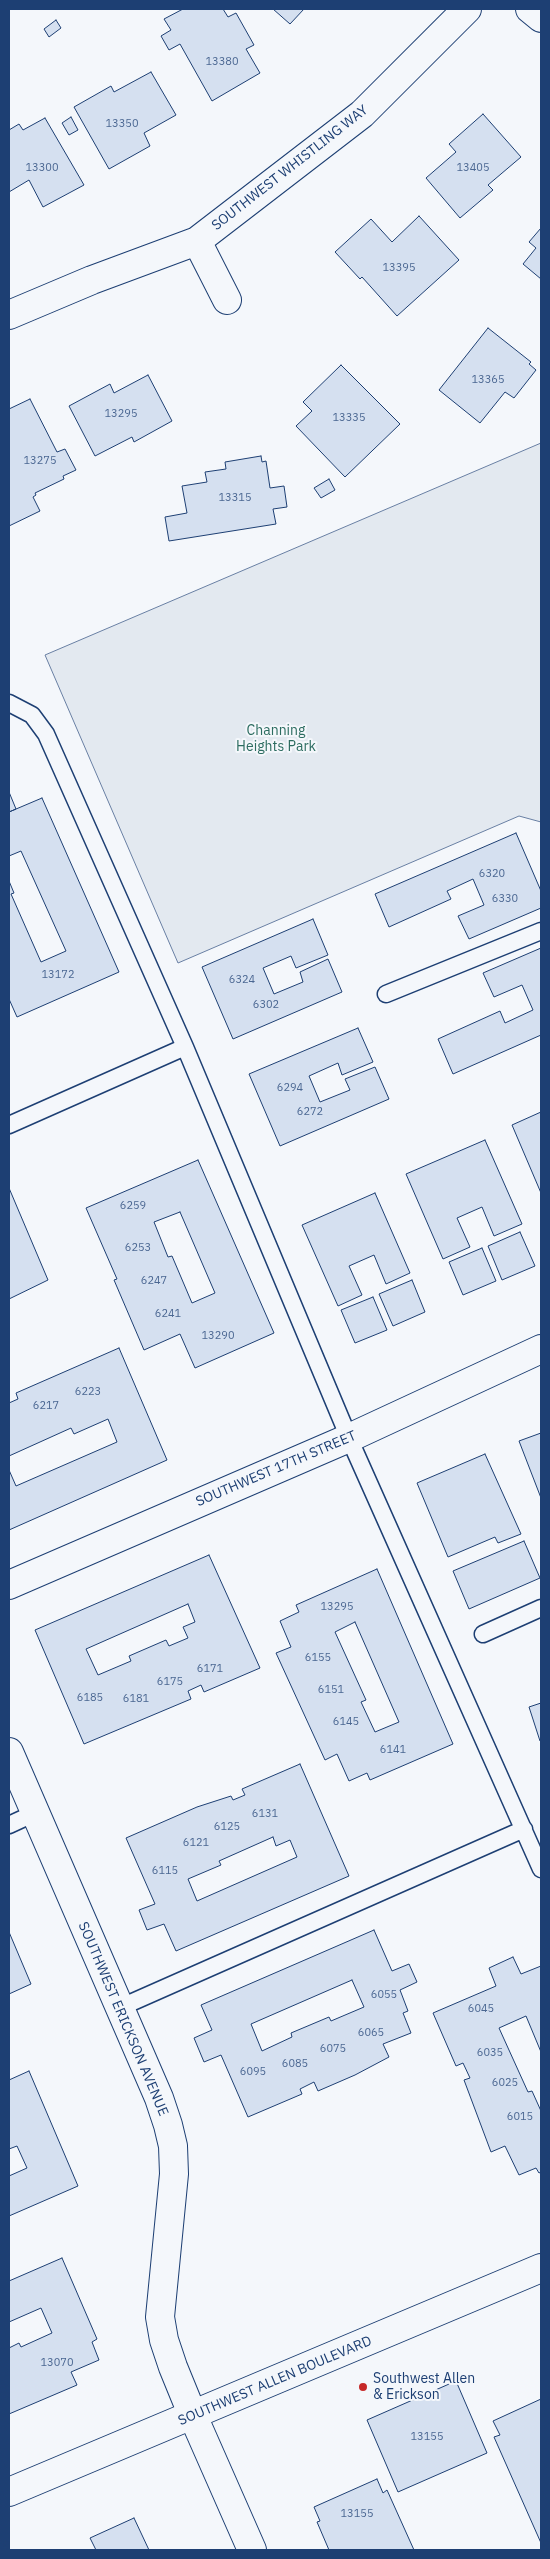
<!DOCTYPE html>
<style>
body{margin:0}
#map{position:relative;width:550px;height:2559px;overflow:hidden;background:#f4f7fb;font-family:"IBM Plex Sans",sans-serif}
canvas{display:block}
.frame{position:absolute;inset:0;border:10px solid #1d3f73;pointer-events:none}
</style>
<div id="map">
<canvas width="550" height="2559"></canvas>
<div class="frame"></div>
</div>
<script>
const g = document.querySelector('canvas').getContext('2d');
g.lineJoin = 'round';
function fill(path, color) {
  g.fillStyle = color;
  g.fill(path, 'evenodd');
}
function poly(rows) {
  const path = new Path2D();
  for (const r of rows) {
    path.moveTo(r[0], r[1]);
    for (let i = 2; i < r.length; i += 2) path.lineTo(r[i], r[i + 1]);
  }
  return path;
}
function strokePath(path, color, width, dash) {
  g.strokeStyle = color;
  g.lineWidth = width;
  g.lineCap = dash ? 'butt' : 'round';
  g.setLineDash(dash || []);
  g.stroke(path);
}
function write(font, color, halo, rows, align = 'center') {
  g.font = font + ' "IBM Plex Sans",sans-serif';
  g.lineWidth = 4;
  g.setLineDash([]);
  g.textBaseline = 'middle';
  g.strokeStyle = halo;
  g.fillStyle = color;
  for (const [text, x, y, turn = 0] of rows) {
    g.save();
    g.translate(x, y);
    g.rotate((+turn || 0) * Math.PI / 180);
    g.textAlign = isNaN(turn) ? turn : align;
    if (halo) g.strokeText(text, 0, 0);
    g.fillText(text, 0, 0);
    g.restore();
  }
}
const green = poly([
 [541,443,541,822,519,816,178,963,45,655,541,443]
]);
const building = poly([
 [183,9,223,9,228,17,236,13,254,45,246,49,260,73,212,101,180,44,169,50,161,36,171,30,164,19,183,9],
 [273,9,304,9,290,24,273,9],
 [56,20,61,28,49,37,44,29,56,20],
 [151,72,176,115,144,133,150,146,109,169,74,107,111,86,114,92,151,72],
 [483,114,521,157,488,185,493,190,460,218,426,178,456,152,449,144,483,114],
 [71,117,78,130,69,135,62,123,71,117],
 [45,118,84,185,43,207,29,180,9,192,9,130,19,124,23,130,45,118],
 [419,216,459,260,397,316,362,277,360,279,335,252,371,219,392,242,419,216],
 [541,228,541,279,523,264,536,248,529,242,541,228],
 [488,328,531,362,529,364,536,370,514,398,505,392,480,423,439,390,488,328],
 [341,365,400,424,345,477,296,426,312,411,303,402,341,365],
 [148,375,172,421,134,442,132,437,95,456,69,406,110,384,114,393,148,375],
 [30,399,57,452,65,449,76,470,63,476,64,479,35,493,36,495,33,497,40,511,9,526,9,409,30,399],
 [261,456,262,462,266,461,270,488,284,486,287,507,273,509,276,524,169,541,165,517,187,513,182,486,207,482,205,472,226,469,225,462,261,456],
 [329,479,335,490,321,498,314,488,329,479],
 [9,792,16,809,9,812,9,792],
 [42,798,119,972,17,1017,9,999,9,881,14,893,11,894,41,962,66,951,21,851,9,856,9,812,42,798],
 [516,833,541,891,541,908,469,939,458,916,484,905,473,879,447,891,451,899,389,927,375,894,516,833],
 [313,919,328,955,296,968,291,956,263,968,274,994,303,982,300,972,328,959,342,992,233,1039,202,967,313,919],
 [541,948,541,1035,453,1074,438,1039,500,1011,505,1023,533,1010,522,985,494,997,483,973,541,948],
 [358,1028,373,1062,342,1075,338,1063,309,1076,320,1102,350,1090,345,1079,375,1067,389,1099,280,1146,249,1074,358,1028],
 [541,1112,541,1193,512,1125,541,1112],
 [485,1140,522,1224,494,1236,482,1207,457,1218,470,1247,443,1259,406,1174,485,1140],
 [198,1160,274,1333,195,1368,180,1334,144,1350,114,1280,117,1279,86,1208,198,1160],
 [180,1212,215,1293,192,1303,172,1256,168,1257,154,1222,180,1212],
 [9,1188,48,1280,9,1299,9,1188],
 [375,1193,410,1273,386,1284,374,1255,349,1266,362,1295,338,1306,302,1225,375,1193],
 [520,1232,535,1266,502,1280,488,1246,520,1232],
 [482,1248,496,1281,463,1295,449,1262,482,1248],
 [412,1280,425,1312,393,1326,379,1294,412,1280],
 [373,1297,387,1330,355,1343,341,1310,373,1297],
 [119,1348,167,1460,9,1530,9,1470,16,1486,117,1442,108,1419,74,1434,71,1428,9,1456,9,1403,18,1399,16,1393,119,1348],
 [541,1433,541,1498,519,1441,541,1433],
 [485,1454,521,1534,498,1543,495,1537,448,1557,417,1483,485,1454],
 [524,1541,540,1578,469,1609,453,1571,524,1541],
 [209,1555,260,1668,204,1692,201,1685,188,1691,191,1699,84,1744,35,1630,209,1555],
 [188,1604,195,1622,183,1627,188,1638,169,1646,166,1640,129,1656,131,1661,98,1675,86,1649,188,1604],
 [377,1569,453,1744,370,1780,367,1773,349,1781,337,1754,325,1760,276,1653,291,1647,280,1621,299,1612,296,1605,377,1569],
 [355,1622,399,1722,375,1732,361,1702,366,1700,335,1632,355,1622],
 [541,1703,541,1741,540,1741,529,1707,541,1703],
 [300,1764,349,1876,176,1951,164,1924,147,1930,139,1910,155,1904,126,1838,197,1807,231,1796,233,1800,245,1795,242,1789,300,1764],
 [273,1837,276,1846,290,1840,297,1857,197,1901,188,1879,221,1865,219,1861,273,1837],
 [374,1930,392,1971,409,1964,417,1982,400,1990,408,2011,403,2013,411,2033,383,2044,389,2057,355,2075,318,2091,314,2082,300,2089,302,2094,248,2117,221,2055,204,2062,194,2038,212,2030,201,2005,374,1930],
 [352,1980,364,2007,331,2021,329,2017,291,2033,292,2037,262,2051,251,2024,352,1980],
 [9,1932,31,1984,9,1994,9,1932],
 [513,1957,521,1974,541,1966,541,2052,526,2016,499,2028,528,2092,532,2091,541,2111,541,2172,539,2173,536,2168,519,2175,505,2146,491,2152,464,2080,470,2078,463,2063,456,2066,433,2013,496,1986,489,1968,513,1957],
 [29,2071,78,2186,9,2216,9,2176,27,2168,17,2146,9,2149,9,2080,29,2071],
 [62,2258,97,2339,92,2342,99,2360,71,2372,77,2385,9,2414,9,2348,19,2343,21,2347,52,2333,41,2308,9,2322,9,2281,62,2258],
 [456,2381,487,2453,398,2492,367,2420,456,2381],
 [541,2399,541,2543,494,2437,500,2435,493,2421,541,2399],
 [377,2479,383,2493,387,2490,414,2550,329,2550,317,2522,320,2521,314,2507,377,2479],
 [134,2518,149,2550,96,2550,90,2538,134,2518]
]);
const lane = poly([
 [9,703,32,715,46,734,185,1047,349,1438,541,1869],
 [386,994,541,931],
 [9,1125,185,1047],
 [483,1634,541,1608],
 [9,1825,35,1813],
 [119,2008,524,1829]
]);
const street = poly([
 [530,9,541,18],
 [197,241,227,300],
 [9,315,92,280,197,241,362,114,467,9],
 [9,1585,349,1438,541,1349],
 [9,1752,159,2098,168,2125,173,2146,174,2174,160,2317,164,2340,173,2367,193,2416]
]);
const secondary = poly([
 [193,2416,252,2550],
 [9,2492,541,2268]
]);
const markers = [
 [363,2387,5,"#c62828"]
];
const numberNames = [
 ["13380",222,62],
 ["13350",122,124],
 ["13300",42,168],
 ["13405",473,168],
 ["13395",399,268],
 ["13365",488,380],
 ["13295",121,414],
 ["13335",349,418],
 ["13275",40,461],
 ["13315",235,498],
 ["6320",492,874],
 ["6330",505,899],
 ["13172",58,975],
 ["6324",242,980],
 ["6302",266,1005],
 ["6294",290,1088],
 ["6272",310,1112],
 ["6259",133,1206],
 ["6253",138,1248],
 ["6247",154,1281],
 ["6241",168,1314],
 ["13290",218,1336],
 ["6223",88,1392],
 ["6217",46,1406],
 ["13295",337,1607],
 ["6155",318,1658],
 ["6171",210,1669],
 ["6175",170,1682],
 ["6151",331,1690],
 ["6185",90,1698],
 ["6181",136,1699],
 ["6145",346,1722],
 ["6141",393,1750],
 ["6131",265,1814],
 ["6125",227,1827],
 ["6121",196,1843],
 ["6115",165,1871],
 ["6055",384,1995],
 ["6045",481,2009],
 ["6065",371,2033],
 ["6075",333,2049],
 ["6035",490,2053],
 ["6085",295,2064],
 ["6095",253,2072],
 ["6025",505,2083],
 ["6015",520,2117],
 ["13070",57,2363],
 ["13155",427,2437],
 ["13155",357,2514]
];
const streetNames = [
 ["SOUTHWEST WHISTLING WAY",290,168,-38],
 ["SOUTHWEST 17TH STREET",276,1469,-23],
 ["SOUTHWEST ERICKSON AVENUE",123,2019,67],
 ["SOUTHWEST ALLEN BOULEVARD",275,2381,-23]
];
const parkNames = [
 ["Channing",276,731],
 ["Heights Park",276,747]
];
const poiNames = [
 ["Southwest Allen",373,2379],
 ["& Erickson",373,2395]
];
fill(green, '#e3e9f0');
strokePath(green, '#687fa3', 1);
fill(building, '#d5e0f0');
strokePath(building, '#1d3f73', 1);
strokePath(lane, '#1d3f73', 19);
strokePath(street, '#1d3f73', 30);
strokePath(secondary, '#1d3f73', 30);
strokePath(lane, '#f4f7fb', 16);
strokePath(street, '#f4f7fb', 28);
strokePath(secondary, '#f4f7fb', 28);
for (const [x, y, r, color] of markers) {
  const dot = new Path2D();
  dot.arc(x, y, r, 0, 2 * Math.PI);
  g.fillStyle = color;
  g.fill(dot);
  strokePath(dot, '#f4f7fb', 2);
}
write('11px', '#4b6792', null, numberNames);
write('14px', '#1d3f73', '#f4f7fb', streetNames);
write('14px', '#2c6c60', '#f4f7fb', parkNames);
write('14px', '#1d3f73', '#f4f7fb', poiNames, 'left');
</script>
